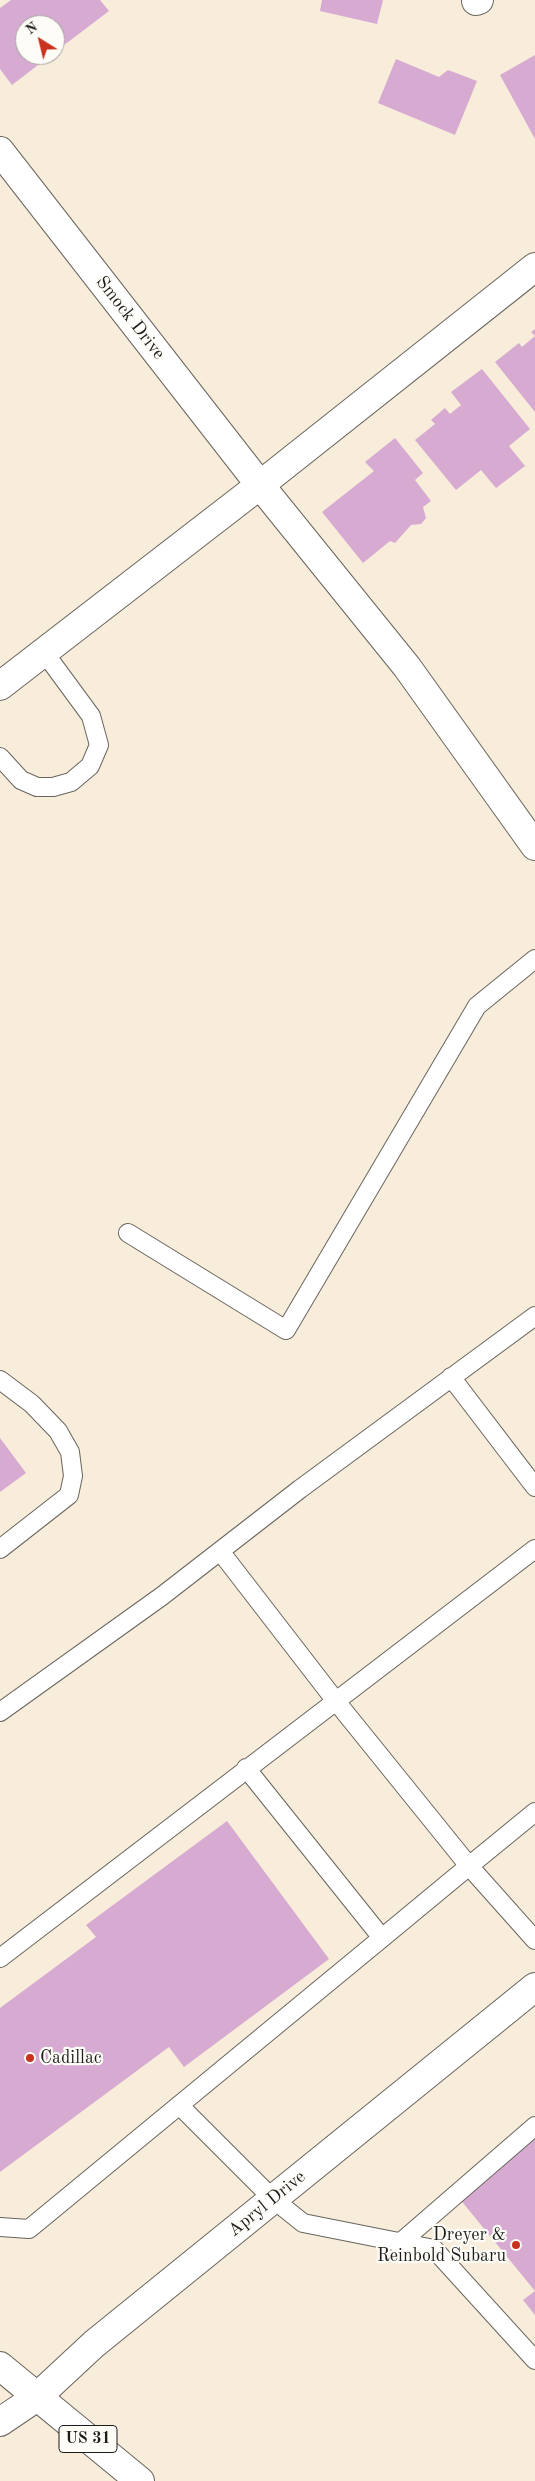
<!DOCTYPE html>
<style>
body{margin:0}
#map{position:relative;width:535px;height:2481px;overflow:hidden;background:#f8ecda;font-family:"Old Standard TT",serif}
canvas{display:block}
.north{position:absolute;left:15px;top:15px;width:50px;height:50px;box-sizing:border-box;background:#fdfcf7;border:1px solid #a3a29f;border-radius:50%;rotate:324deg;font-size:14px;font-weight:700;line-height:20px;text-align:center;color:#1c1c1c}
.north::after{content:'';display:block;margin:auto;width:18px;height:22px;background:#c8321e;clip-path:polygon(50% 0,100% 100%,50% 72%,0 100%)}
</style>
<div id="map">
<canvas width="535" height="2481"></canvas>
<div class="north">N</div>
</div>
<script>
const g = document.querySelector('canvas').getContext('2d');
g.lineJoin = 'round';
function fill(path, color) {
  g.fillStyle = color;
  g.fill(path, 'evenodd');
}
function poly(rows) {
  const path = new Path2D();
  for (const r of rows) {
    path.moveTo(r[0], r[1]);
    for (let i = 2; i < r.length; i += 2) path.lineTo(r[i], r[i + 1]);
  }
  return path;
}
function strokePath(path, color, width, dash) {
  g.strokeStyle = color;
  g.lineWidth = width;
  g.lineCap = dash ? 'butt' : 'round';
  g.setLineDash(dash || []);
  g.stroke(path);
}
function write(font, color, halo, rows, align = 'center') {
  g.font = font + ' "Old Standard TT",serif';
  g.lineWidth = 4.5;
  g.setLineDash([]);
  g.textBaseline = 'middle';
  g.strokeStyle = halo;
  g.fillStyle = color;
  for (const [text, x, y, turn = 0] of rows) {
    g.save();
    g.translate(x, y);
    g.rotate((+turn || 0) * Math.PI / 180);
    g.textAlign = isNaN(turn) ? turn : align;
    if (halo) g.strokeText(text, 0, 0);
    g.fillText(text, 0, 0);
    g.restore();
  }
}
const building = poly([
 [11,0,100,0,109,11,55,52,55,25,25,25,25,55,51,55,12,85,0,69,0,8],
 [322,0,383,0,377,24,320,11],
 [535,55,535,139,500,75],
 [396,59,439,77,448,70,477,81,455,135,378,103],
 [535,329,535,412,495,362,519,343,522,347,535,336,531,332],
 [482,369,530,429,509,446,525,466,496,488,481,470,456,490,415,440,435,424,431,420,445,408,450,414,461,405,451,392],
 [395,438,423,473,415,480,431,501,423,507,426,518,421,524,411,525,395,543,390,541,363,563,322,512,374,471,365,462],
 [0,1438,26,1473,0,1492],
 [227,1821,329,1959,184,2067,169,2047,0,2172,0,2008,96,1937,86,1925],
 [535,2136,535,2315,523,2300,535,2291,459,2198]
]);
const service = poly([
 [0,757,21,780,37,787,53,787,71,782,90,766,99,745,91,716,44,652],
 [128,1233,286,1330,477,1006,535,959],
 [451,1377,535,1487],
 [0,1380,32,1404,58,1431,70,1452,73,1476,69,1495,0,1549],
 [220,1551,335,1700,469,1866,535,1812],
 [0,1712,162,1596,300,1489,535,1316],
 [382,1938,469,1866,535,1940],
 [0,1958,535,1549],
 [179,2105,273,2199,303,2223,434,2249,535,2360],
 [0,2227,29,2229,382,1938,246,1768],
 [401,2242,535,2126]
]);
const minor = poly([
 [476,1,479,0],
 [0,151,260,485,407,667,535,846],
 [0,686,260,485,535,267],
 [0,2422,37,2397,94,2344,535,1987]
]);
const primary = poly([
 [0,2366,140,2481]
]);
const markers = [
 [30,2058,5,"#c8321e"],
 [516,2245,5,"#c8321e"]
];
const shields = [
 [88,2439,58]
];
const shieldNames = [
 ["US 31",88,2439]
];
const streetNames = [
 ["Smock Drive",130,318,52],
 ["Apryl Drive",267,2204,-39]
];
const poiNames = [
 ["Cadillac",40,2058],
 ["Dreyer &",506,2235,"right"],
 ["Reinbold Subaru",506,2256,"right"]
];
fill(building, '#d7aad2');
strokePath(service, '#69655e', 20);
strokePath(minor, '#69655e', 30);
strokePath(primary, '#69655e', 30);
strokePath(service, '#fff', 18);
strokePath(minor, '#fff', 28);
strokePath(primary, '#fff', 28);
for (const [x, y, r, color] of markers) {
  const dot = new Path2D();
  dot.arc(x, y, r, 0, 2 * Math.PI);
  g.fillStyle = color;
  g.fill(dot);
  strokePath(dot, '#fdfcf7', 2);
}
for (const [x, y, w] of shields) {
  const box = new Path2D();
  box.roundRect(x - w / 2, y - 13.5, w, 27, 4);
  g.fillStyle = '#fdfcf7';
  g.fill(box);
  strokePath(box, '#1c1c1c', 1);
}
write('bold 16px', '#1c1c1c', null, shieldNames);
write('18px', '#1c1c1c', '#fdfcf7', streetNames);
write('18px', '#1c1c1c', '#fdfcf7', poiNames, 'left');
</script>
